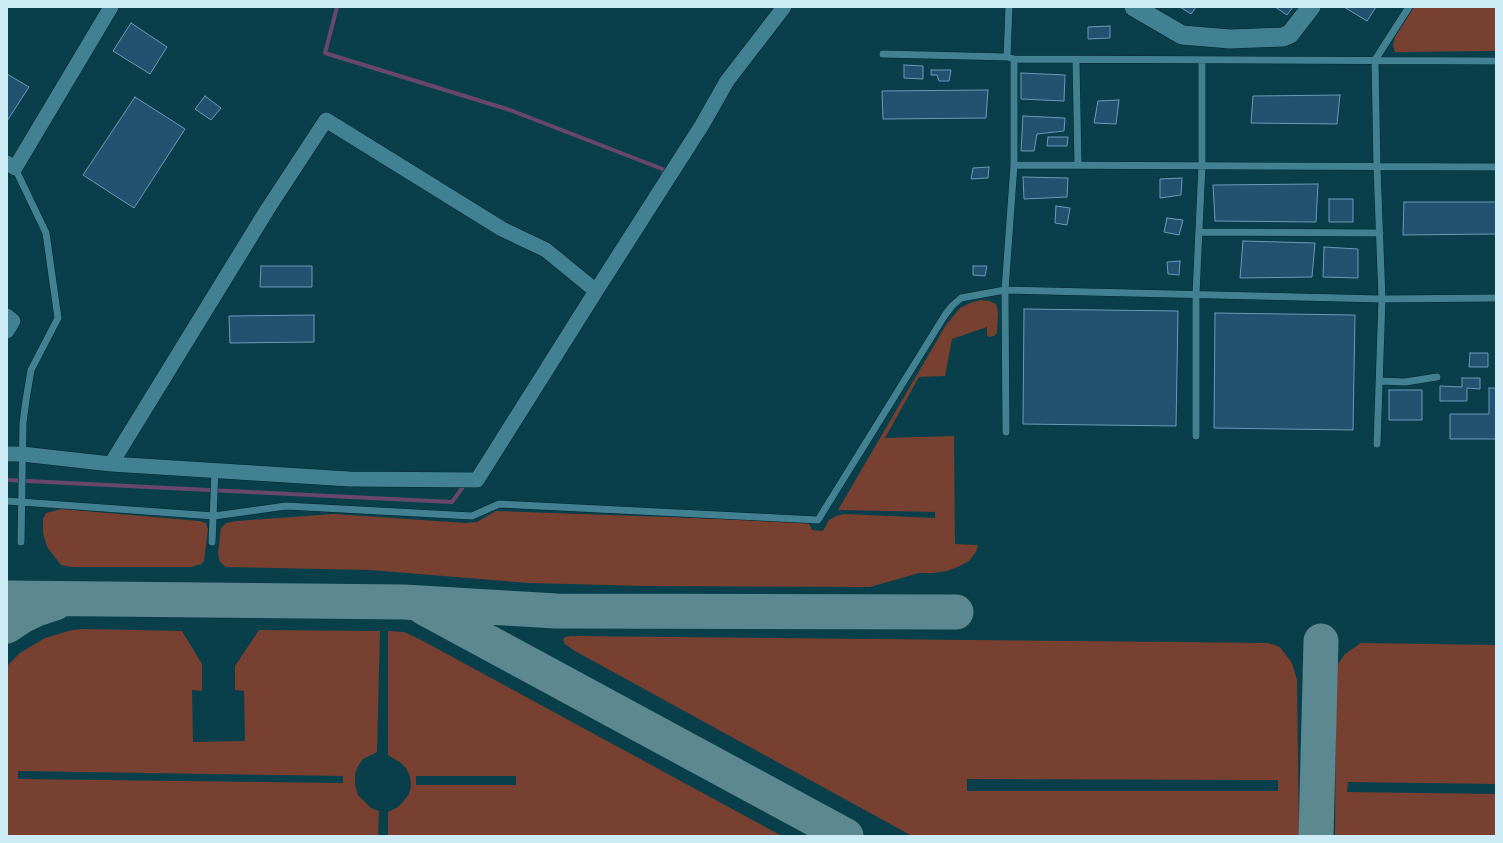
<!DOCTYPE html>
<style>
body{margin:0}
#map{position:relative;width:1503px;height:843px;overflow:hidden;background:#093f4b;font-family:Mulish,sans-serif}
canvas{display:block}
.frame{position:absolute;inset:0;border:8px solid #ccebf4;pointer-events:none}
</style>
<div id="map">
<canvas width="1503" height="843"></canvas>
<div class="frame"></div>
</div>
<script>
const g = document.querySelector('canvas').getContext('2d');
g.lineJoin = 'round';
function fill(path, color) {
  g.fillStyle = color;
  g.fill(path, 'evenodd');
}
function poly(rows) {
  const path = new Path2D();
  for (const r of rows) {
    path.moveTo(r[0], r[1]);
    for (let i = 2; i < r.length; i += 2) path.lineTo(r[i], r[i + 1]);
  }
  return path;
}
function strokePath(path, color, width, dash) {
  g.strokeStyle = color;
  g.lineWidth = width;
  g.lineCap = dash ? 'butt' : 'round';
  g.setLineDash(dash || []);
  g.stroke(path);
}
const green = poly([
 [1414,7,1496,7,1496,51,1395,52,1393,45,1395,37],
 [981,300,989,301,996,304,998,311,997,333,994,336,989,337,987,335,987,327,952,339,945,376,919,377,885,438,954,436,955,544,978,545,976,552,970,560,960,566,947,571,933,573,919,573,870,587,646,586,529,583,370,570,226,567,220,562,218,553,221,528,226,523,236,521,334,514,465,523,477,522,496,511,806,522,810,525,812,530,823,531,829,520,836,516,844,514,935,518,935,512,838,510,946,325,960,308,970,303],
 [62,509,199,521,206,523,208,529,204,561,201,564,192,567,71,567,61,565,47,547,43,533,43,519,46,513],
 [83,629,182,631,202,664,202,691,192,690,193,742,245,741,244,691,235,690,235,666,259,630,380,631,377,752,363,759,358,766,355,774,355,785,358,795,371,808,379,811,378,836,7,836,7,666,20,653,45,638,72,630],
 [18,771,343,776,343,783,18,779],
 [388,631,404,632,423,641,782,836,388,836,388,812,398,807,402,803,409,794,411,786,410,776,406,768,401,763,388,755],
 [416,776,516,776,516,785,416,785],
 [572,636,1268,643,1280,647,1292,663,1297,680,1299,836,912,836,575,651,565,644,563,640,565,637],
 [967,779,1278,780,1278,791,967,791],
 [1361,643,1496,645,1496,784,1348,782,1347,792,1496,794,1496,836,1335,836,1336,701,1330,688,1338,664,1345,654]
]);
const stream = poly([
 [337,7,325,53,510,110,665,170,663,173],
 [7,480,452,502,465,484]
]);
const taxiway = poly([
 [7,598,404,602,556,611,956,612],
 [423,607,846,836],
 [7,626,22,616,34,610,55,603],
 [1316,836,1321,641]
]);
const building = poly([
 [1180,7,1196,7,1191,14,1180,7],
 [1275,7,1293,7,1287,15,1275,7],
 [1344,7,1376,7,1367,21,1344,7],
 [131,23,167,47,150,74,113,51,131,23],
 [1110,26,1110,38,1088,39,1088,27,1110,26],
 [904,65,923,66,923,79,904,78,904,65],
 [931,70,951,70,949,81,939,81,937,75,931,75,931,70],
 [1021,73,1065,75,1064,101,1021,99,1021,73],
 [7,74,29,87,7,121,7,74],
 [988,90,986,118,883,119,882,91,988,90],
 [1340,95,1337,124,1251,123,1253,96,1340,95],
 [205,96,221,108,211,120,195,109,205,96],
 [135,97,185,129,134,208,83,175,135,97],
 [1119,100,1116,124,1094,123,1098,101,1119,100],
 [1023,116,1065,118,1064,131,1037,134,1034,151,1021,151,1023,116],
 [1048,137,1068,137,1067,146,1047,146,1048,137],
 [989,167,988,178,971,179,973,168,989,167],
 [1023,177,1068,178,1067,197,1024,199,1023,177],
 [1182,178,1181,195,1160,198,1160,179,1182,178],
 [1318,184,1316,222,1215,221,1213,185,1318,184],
 [1329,199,1353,199,1353,222,1329,222,1329,199],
 [1404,202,1496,202,1496,234,1403,235,1404,202],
 [1056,206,1070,208,1067,225,1055,223,1056,206],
 [1167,218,1183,220,1179,235,1164,232,1167,218],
 [1243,241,1315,243,1312,277,1240,278,1243,241],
 [1324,247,1358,249,1358,278,1323,277,1324,247],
 [1180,261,1179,275,1168,274,1167,262,1180,261],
 [261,266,312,266,312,287,260,287,261,266],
 [973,266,987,266,985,276,973,275,973,266],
 [1024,309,1178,311,1176,426,1023,424,1024,309],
 [1215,313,1355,315,1353,430,1214,428,1215,313],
 [314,315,314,342,230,343,229,316,314,315],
 [1470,353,1488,353,1488,367,1469,367,1470,353],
 [1462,378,1480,378,1480,389,1467,388,1467,401,1440,401,1440,386,1462,387,1462,378],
 [1489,388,1496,388,1496,439,1450,439,1450,414,1489,414,1489,388],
 [1389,390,1422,390,1422,420,1389,420,1389,390]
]);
const service = poly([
 [883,54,1007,57,1014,59,1496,61],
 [1007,57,1009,7],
 [1076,60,1078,165],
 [1014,165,1496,167],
 [15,168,46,233,58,318,31,370,26,400,23,423,21,542],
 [1199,232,1380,233],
 [1380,381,1405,382,1437,377],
 [1006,432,1005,290,1014,165,1014,59],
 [1196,436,1196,294,1202,165,1202,61],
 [1377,444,1382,299,1377,168,1375,60,1409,7],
 [7,501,214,516,286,506,472,516,499,504,818,520,945,315,952,306,961,298,1005,290,1382,299,1496,298],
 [212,542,215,470]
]);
const minor = poly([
 [7,163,15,168,111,7],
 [7,316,13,321,7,331],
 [7,454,22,454,111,464,349,479,477,480,596,291,702,125,727,81,784,7],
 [111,464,267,210,326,120,502,229,546,250,596,291]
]);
const tertiary = poly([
 [1134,7,1182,35,1230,39,1283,37,1290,34,1311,7]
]);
fill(green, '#784030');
strokePath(stream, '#69476d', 4);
strokePath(taxiway, '#5c8892', 35);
fill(building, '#22526f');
strokePath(building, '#6a9aba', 1);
strokePath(service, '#01242c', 8);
strokePath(minor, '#01242c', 16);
strokePath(tertiary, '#01242c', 20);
strokePath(service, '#418192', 7);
strokePath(minor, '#418192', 15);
strokePath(tertiary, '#418192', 19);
</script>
